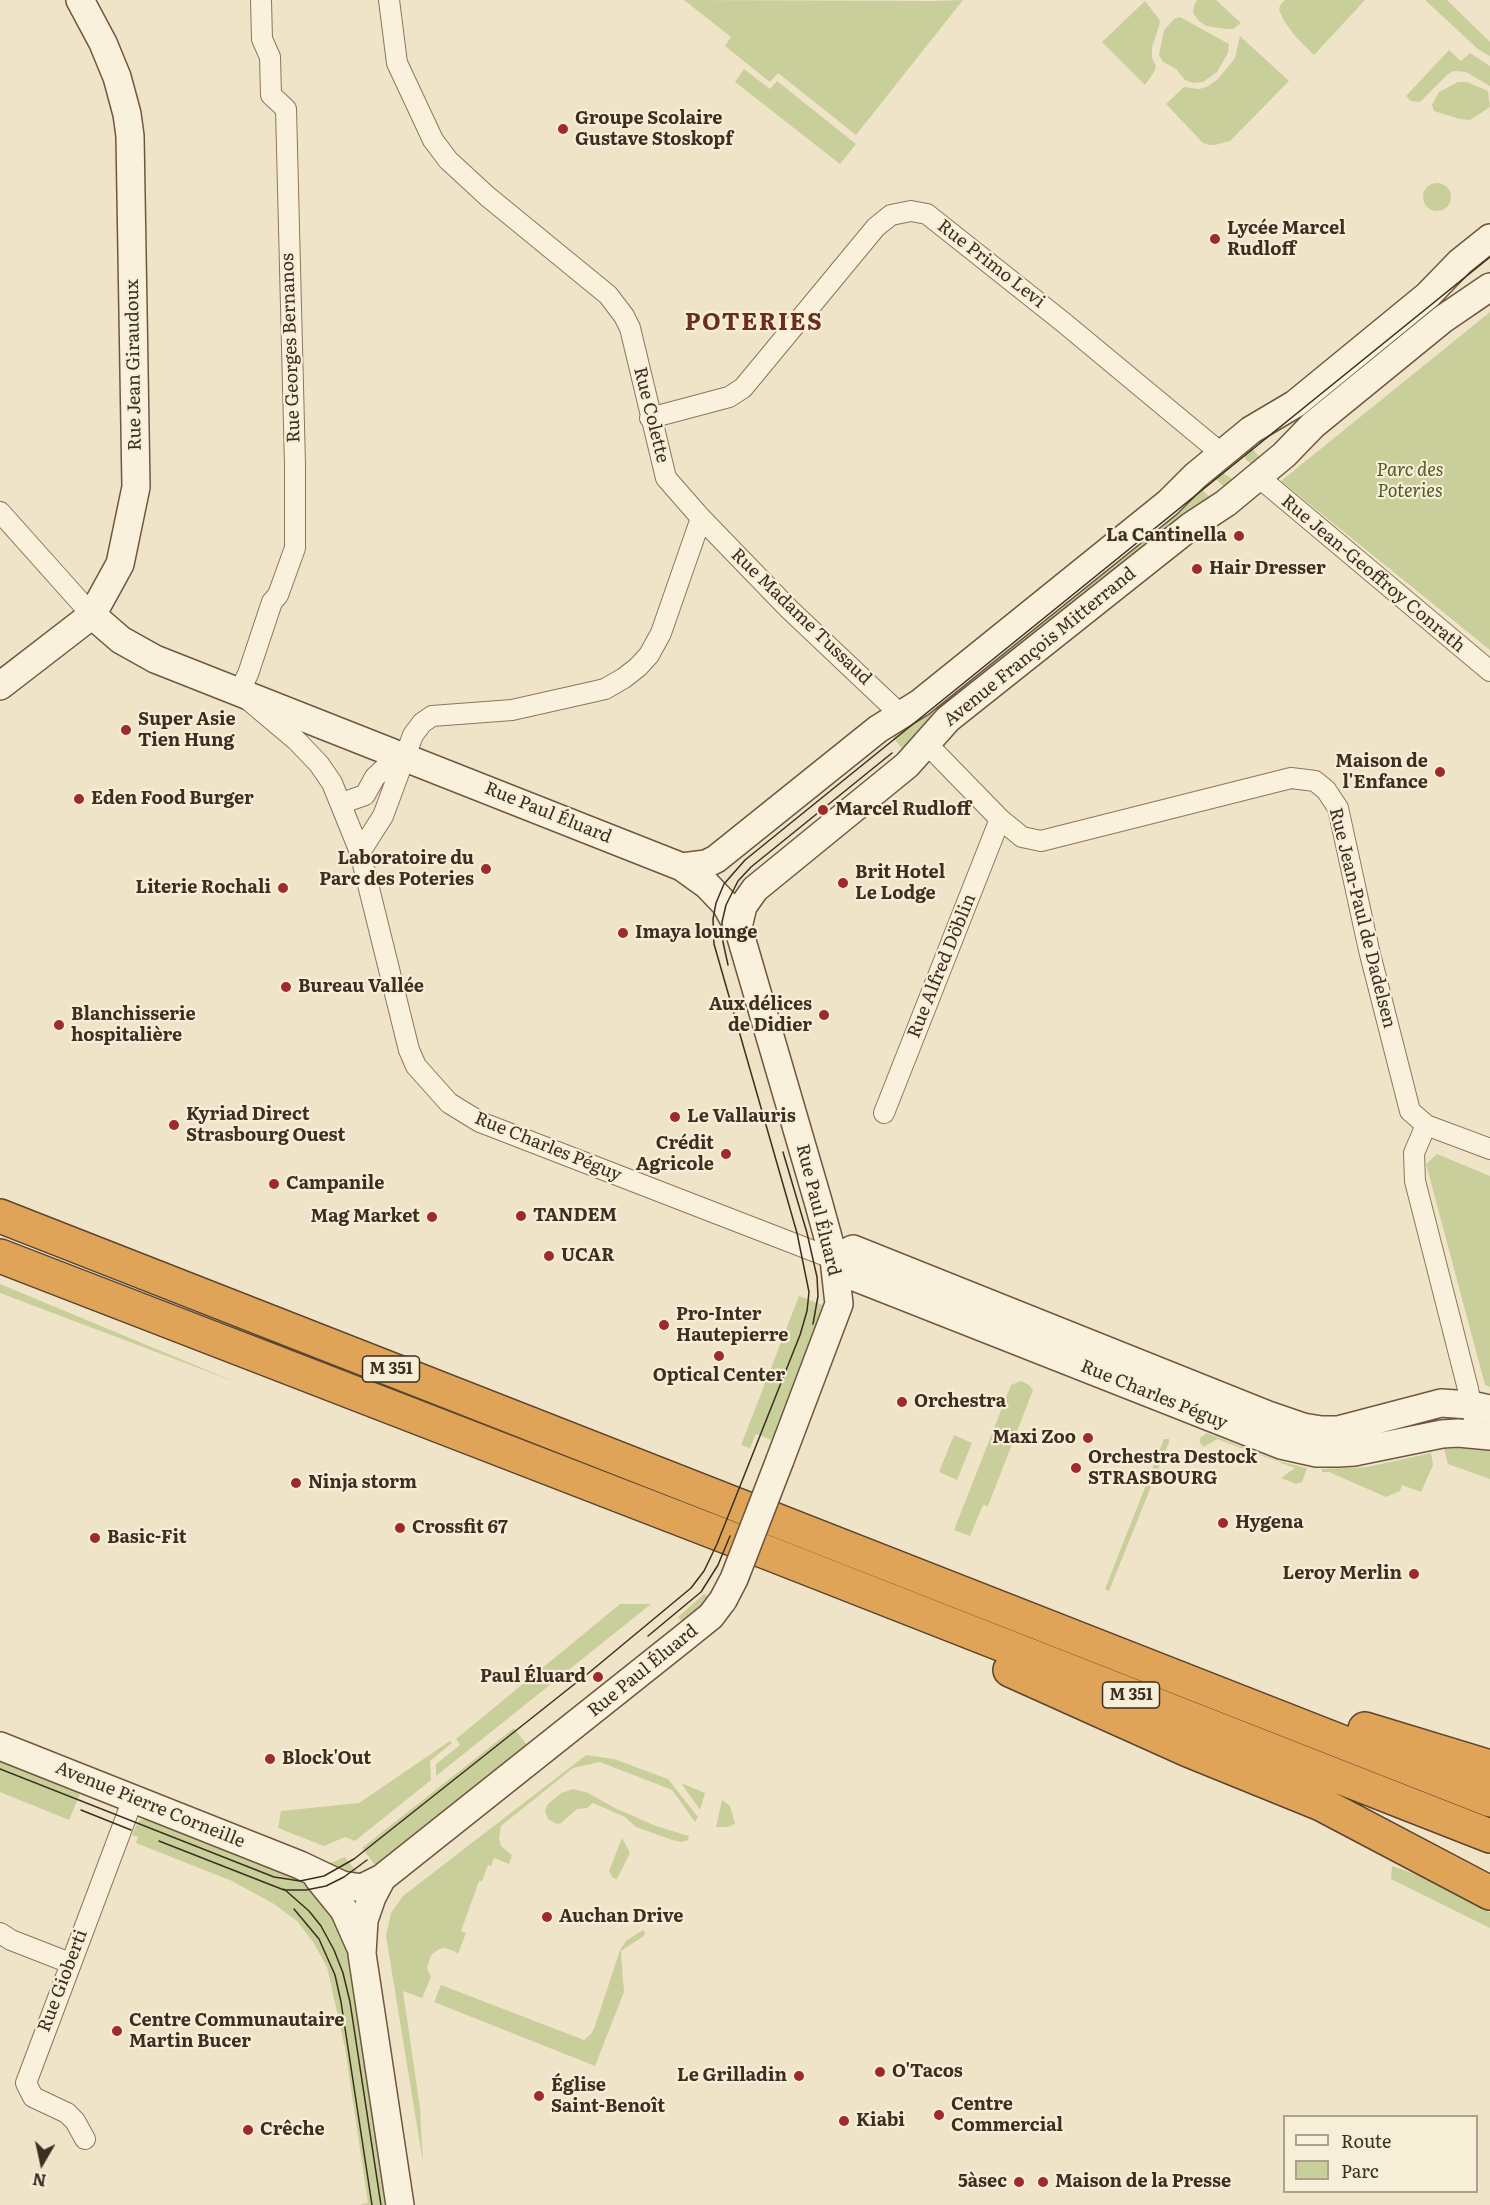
<!DOCTYPE html>
<meta charset="utf-8">
<style>
body{margin:0}
#map{position:relative;width:1490px;height:2205px;overflow:hidden;background:#f0e4c8;font-family:Literata,serif}
canvas{display:block}
.legend{position:absolute;left:1283px;top:2115px;width:195px;height:78px;box-sizing:border-box;background:#f7eed8;border:2px solid #ada18e;margin:0;padding:8px 10px;list-style:none;font-size:18px;color:#3d2e20}
.legend li{display:flex;align-items:center;gap:12px;height:30px}
.legend b{width:30px;border:2px solid #ada18e}
.north{position:absolute;left:12px;top:2133px;width:60px;height:60px;-webkit-text-stroke:4px #f7eed8;paint-order:stroke;rotate:189deg;font-size:16px;font-weight:700;line-height:24px;text-align:center;color:#3d2e20}
.north::after{content:'';display:block;margin:auto;width:21px;height:27px;background:#3d2e20;clip-path:polygon(50% 0,100% 100%,50% 72%,0 100%)}
</style>
<div id="map">
<canvas width="1490" height="2205"></canvas>
<ul class="legend">
<li><b style="height:8px;background:#faf1dc"></b>Route</li>
<li><b style="height:16px;background:#c9cf9b"></b>Parc</li>
</ul>
<div class="north">N</div>
</div>
<script>
const g = document.querySelector('canvas').getContext('2d');
g.lineJoin = 'round';
function fill(path, color) {
  g.fillStyle = color;
  g.fill(path, 'evenodd');
}
function poly(rows) {
  const path = new Path2D();
  for (const r of rows) {
    if (r.length === 3) {
      path.moveTo(r[0] + r[2], r[1]);
      path.arc(r[0], r[1], r[2], 0, 2 * Math.PI);
      continue;
    }
    path.moveTo(r[0], r[1]);
    for (let i = 2; i < r.length; i += 2) path.lineTo(r[i], r[i + 1]);
  }
  return path;
}
function strokePath(path, color, width, dash) {
  g.strokeStyle = color;
  g.lineWidth = width;
  g.lineCap = dash ? 'butt' : 'round';
  g.setLineDash(dash || []);
  g.stroke(path);
}
function write(font, color, halo, rows, align = 'center') {
  g.font = font + ' Literata,serif';
  g.lineWidth = 4.5;
  g.setLineDash([]);
  g.textBaseline = 'middle';
  g.strokeStyle = halo;
  g.fillStyle = color;
  for (const [text, x, y, turn = 0] of rows) {
    g.save();
    g.translate(x, y);
    g.rotate((+turn || 0) * Math.PI / 180);
    g.textAlign = isNaN(turn) ? turn : align;
    if (halo) g.strokeText(text, 0, 0);
    g.fillText(text, 0, 0);
    g.restore();
  }
}
const green = poly([
 [684,0,934,1,963,0,856,135,778,73,770,82,725,46,731,37],
 [1197,0,1216,0,1241,23,1233,29,1226,29,1206,26,1198,20,1193,13,1194,6],
 [1285,0,1365,0,1314,55,1295,36,1284,21,1279,10,1280,5],
 [1425,0,1447,0,1490,42,1490,56,1479,50],
 [1145,1,1159,19,1160,23,1152,47,1152,58,1156,66,1154,72,1145,85,1102,42],
 [1180,17,1229,44,1228,53,1217,72,1203,82,1193,83,1185,80,1176,69,1163,62,1159,55,1164,30,1174,19],
 [1240,36,1289,81,1230,141,1215,145,1210,145,1203,143,1166,104,1184,87,1199,89,1207,87,1218,79,1235,58],
 [1449,50,1461,61,1470,53,1490,66,1490,86,1466,72,1454,71,1448,74,1420,102,1411,101,1406,96],
 [744,69,770,89,777,81,856,144,840,164,735,82],
 [1458,82,1467,82,1488,91,1490,107,1470,120,1460,119,1434,111,1432,105,1439,92],
 [1437,197,14],
 [1490,312,1490,650,1281,481],
 [1247,442,1265,464,1255,466,1246,460,1243,451],
 [1218,470,1231,478,1232,482,1230,492,1208,472],
 [1196,484,1216,503,908,756,886,729],
 [1437,1154,1490,1176,1490,1387,1485,1385,1426,1164],
 [0,1284,238,1383,0,1293],
 [799,1296,828,1307,771,1456,766,1454,771,1440,756,1434,750,1448,741,1445],
 [1021,1381,1029,1385,1033,1390,988,1506,983,1505,970,1536,954,1530,1011,1385],
 [1207,1433,1278,1461,1307,1468,1302,1482,1296,1484,1281,1478,1295,1468,1217,1439,1204,1447,1200,1443,1200,1438],
 [954,1435,972,1443,957,1480,939,1472],
 [1164,1439,1169,1439,1169,1442,1109,1591,1105,1589],
 [1457,1448,1490,1451,1490,1479,1448,1464,1444,1449],
 [1431,1453,1433,1465,1421,1492,1402,1485,1400,1491,1386,1497,1329,1472,1322,1472,1322,1469,1367,1467],
 [704,1594,711,1597,685,1625,678,1617],
 [620,1604,651,1604,436,1776,436,1764,460,1745,456,1739],
 [514,1728,530,1749,378,1869,362,1848],
 [450,1741,452,1743,430,1761,431,1780,355,1841,345,1837,324,1846,278,1828,281,1811,359,1803],
 [586,1755,614,1759,668,1779,698,1817,695,1822,672,1790,600,1762,573,1768,501,1826,499,1838,501,1846,512,1855,509,1864,494,1858,491,1866,488,1865,482,1881,479,1881,461,1931,466,1933,458,1954,454,1951,444,1948,439,1949,431,1955,427,1968,431,1977,422,1998,403,1991,420,2108,423,2163,386,1936,391,1913,403,1896],
 [0,1759,81,1792,69,1820,0,1792],
 [681,1783,705,1793,700,1810],
 [573,1789,588,1793,615,1808,656,1826,689,1836,688,1840,681,1842,672,1840,636,1827,625,1817,593,1803,587,1808,577,1809,561,1823,557,1824,548,1819,545,1811,548,1804,561,1793],
 [722,1800,730,1806,735,1824,727,1827,716,1827],
 [149,1818,307,1881,345,1924,391,2205,359,2205,368,2203,345,2048,327,1967,313,1942,297,1921,274,1904,232,1881,136,1843,138,1837,132,1835,137,1824,140,1820],
 [622,1838,630,1853,617,1879,613,1878,609,1871],
 [345,1857,360,1876,321,1863,333,1862],
 [1392,1866,1418,1875,1490,1912,1490,1928,1391,1879],
 [643,1930,645,1933,644,1936,621,1951,624,1992,595,2066,434,2002,441,1985,584,2040,591,2034,595,2026,620,1950,626,1941]
]);
const street = poly([
 [261,0,262,39,270,57,271,95,286,109,295,465,295,548,278,595,272,602,248,674,239,692,296,740,319,764,332,783,360,852,409,1050,416,1066,449,1103,480,1122,834,1259],
 [650,418,729,397,743,388,876,227,891,215,911,211,927,214,1063,322,1222,454],
 [1254,480,1267,484,1490,671],
 [0,512,92,615],
 [701,518,789,609,901,715],
 [926,743,1000,819,1022,837,1041,841,1291,778,1315,781,1326,790,1338,808,1369,950,1410,1111,1426,1125,1490,1149],
 [342,803,365,795,375,777,389,764,404,757],
 [360,852,383,816,413,735,422,723,432,716,512,710,592,692,605,689,624,678,638,667,649,655,661,633,701,518,666,478,630,328,624,316,608,295,487,196,448,160,433,140,397,63,389,0],
 [884,1113,1000,819],
 [1426,1125,1414,1153,1415,1181,1468,1389,1477,1434],
 [0,1933,11,1940,70,1963],
 [85,2139,75,2121,67,2113,33,2097,26,2083,133,1799]
]);
const secondary = poly([
 [92,615,121,640,155,659,682,867,707,885,726,905,738,927,818,1201,834,1259,839,1304,780,1460],
 [0,686,92,615,120,564,136,487,130,136,127,114,117,77,103,43,80,0],
 [682,867,706,864,716,859,878,729,920,703,1168,503,1195,476,1251,430,1295,404,1428,295,1460,262,1490,238],
 [738,927,743,906,755,889,907,765,948,719,1191,526,1226,503,1284,455,1313,425,1443,319,1490,287],
 [834,1259,852,1276,1281,1445,1317,1453,1337,1453,1354,1452,1442,1434,1458,1433,1490,1436],
 [834,1259,853,1249,1268,1415,1303,1427,1321,1430,1338,1430,1441,1403,1471,1405,1490,1409],
 [0,1746,300,1865,342,1885,362,1888,382,1878,685,1637,711,1616,723,1600],
 [318,1878,344,1910,360,1946],
 [382,1878,372,1897,364,1920,362,1954,400,2205]
]);
const highway = poly([
 [0,1216,1490,1800],
 [0,1256,771,1554,1490,1836],
 [1010,1670,1188,1750,1321,1804,1490,1893],
 [1365,1729,1490,1767]
]);
const tram = poly([
 [728,965,723,942,722,922,726,905,738,881,751,867,892,753],
 [783,1152,807,1233,817,1277,818,1296,813,1324],
 [648,1636,701,1592,718,1565,730,1536],
 [0,1769,274,1877,300,1881,324,1876,354,1859,591,1671,691,1588,704,1571,717,1544,800,1335,807,1311,809,1292,797,1233,714,944,713,919,716,903,724,884,745,860,1490,257],
 [81,1810,131,1830],
 [159,1841,284,1890,306,1890,326,1886,344,1877,367,1860],
 [284,1889,309,1911,321,1926,334,1950,343,1973,350,2002,381,2205],
 [294,1909,319,1939,335,1975,341,2002,372,2205]
]);
const secondaryBridge = poly([
 [723,1600,734,1579,780,1460]
]);
const markers = [
 [563,129,6,"#9e2a2b"],
 [1215,239,6,"#9e2a2b"],
 [1239,536,6,"#9e2a2b"],
 [1197,569,6,"#9e2a2b"],
 [126,730,6,"#9e2a2b"],
 [1440,772,6,"#9e2a2b"],
 [79,799,6,"#9e2a2b"],
 [823,810,6,"#9e2a2b"],
 [486,869,6,"#9e2a2b"],
 [843,883,6,"#9e2a2b"],
 [283,888,6,"#9e2a2b"],
 [623,933,6,"#9e2a2b"],
 [286,987,6,"#9e2a2b"],
 [824,1015,6,"#9e2a2b"],
 [59,1025,6,"#9e2a2b"],
 [675,1117,6,"#9e2a2b"],
 [174,1125,6,"#9e2a2b"],
 [726,1154,6,"#9e2a2b"],
 [274,1184,6,"#9e2a2b"],
 [521,1216,6,"#9e2a2b"],
 [432,1217,6,"#9e2a2b"],
 [549,1256,6,"#9e2a2b"],
 [664,1325,6,"#9e2a2b"],
 [719,1356,6,"#9e2a2b"],
 [902,1402,6,"#9e2a2b"],
 [1088,1438,6,"#9e2a2b"],
 [1076,1468,6,"#9e2a2b"],
 [296,1483,6,"#9e2a2b"],
 [1223,1523,6,"#9e2a2b"],
 [400,1528,6,"#9e2a2b"],
 [95,1538,6,"#9e2a2b"],
 [1414,1574,6,"#9e2a2b"],
 [598,1677,6,"#9e2a2b"],
 [270,1759,6,"#9e2a2b"],
 [547,1917,6,"#9e2a2b"],
 [117,2031,6,"#9e2a2b"],
 [880,2072,6,"#9e2a2b"],
 [799,2076,6,"#9e2a2b"],
 [539,2096,6,"#9e2a2b"],
 [939,2115,6,"#9e2a2b"],
 [844,2121,6,"#9e2a2b"],
 [248,2130,6,"#9e2a2b"],
 [1019,2182,6,"#9e2a2b"],
 [1043,2182,6,"#9e2a2b"]
];
const shields = [
 [391,1369,57],
 [1131,1695,57]
];
const shieldNames = [
 ["M 351",391,1369],
 ["M 351",1131,1695]
];
const poiNames = [
 ["Groupe Scolaire",575,119],
 ["Gustave Stoskopf",575,140],
 ["Lycée Marcel",1227,229],
 ["Rudloff",1227,250],
 ["La Cantinella",1227,536,"right"],
 ["Hair Dresser",1209,569],
 ["Super Asie",138,720],
 ["Tien Hung",138,741],
 ["Maison de",1428,762,"right"],
 ["l'Enfance",1428,783,"right"],
 ["Eden Food Burger",91,799],
 ["Marcel Rudloff",835,810],
 ["Laboratoire du",474,859,"right"],
 ["Parc des Poteries",474,880,"right"],
 ["Brit Hotel",855,873],
 ["Le Lodge",855,894],
 ["Literie Rochali",271,888,"right"],
 ["Imaya lounge",635,933],
 ["Bureau Vallée",298,987],
 ["Aux délices",812,1005,"right"],
 ["de Didier",812,1026,"right"],
 ["Blanchisserie",71,1015],
 ["hospitalière",71,1036],
 ["Kyriad Direct",186,1115],
 ["Strasbourg Ouest",186,1136],
 ["Le Vallauris",687,1117],
 ["Crédit",714,1144,"right"],
 ["Agricole",714,1165,"right"],
 ["Campanile",286,1184],
 ["TANDEM",533,1216],
 ["Mag Market",420,1217,"right"],
 ["UCAR",561,1256],
 ["Pro-Inter",676,1315],
 ["Hautepierre",676,1336],
 ["Optical Center",719,1376,"center"],
 ["Orchestra",914,1402],
 ["Maxi Zoo",1076,1438,"right"],
 ["Orchestra Destock",1088,1458],
 ["STRASBOURG",1088,1479],
 ["Ninja storm",308,1483],
 ["Hygena",1235,1523],
 ["Crossfit 67",412,1528],
 ["Basic-Fit",107,1538],
 ["Leroy Merlin",1402,1574,"right"],
 ["Paul Éluard",586,1677,"right"],
 ["Block'Out",282,1759],
 ["Auchan Drive",559,1917],
 ["Centre Communautaire",129,2021],
 ["Martin Bucer",129,2042],
 ["O'Tacos",892,2072],
 ["Le Grilladin",787,2076,"right"],
 ["Église",551,2086],
 ["Saint-Benoît",551,2107],
 ["Centre",951,2105],
 ["Commercial",951,2126],
 ["Kiabi",856,2121],
 ["Crêche",260,2130],
 ["5àsec",1007,2182,"right"],
 ["Maison de la Presse",1055,2182]
];
const streetNames = [
 ["Rue Primo Levi",991,264,38],
 ["Rue Georges Bernanos",291,348,-92],
 ["Rue Jean Giraudoux",134,365,-91],
 ["Rue Colette",651,415,76],
 ["Rue Jean-Geoffroy Conrath",1373,574,40],
 ["Rue Madame Tussaud",801,617,44],
 ["Avenue François Mitterrand",1040,647,-39],
 ["Rue Paul Éluard",548,813,22],
 ["Rue Jean-Paul de Dadelsen",1362,918,76],
 ["Rue Alfred Döblin",942,966,-68],
 ["Rue Charles Péguy",548,1147,22],
 ["Rue Paul Éluard",818,1210,76],
 ["Rue Charles Péguy",1154,1395,22],
 ["Rue Paul Éluard",643,1671,-39],
 ["Avenue Pierre Corneille",150,1805,22],
 ["Rue Gioberti",63,1981,-69]
];
const parkNames = [
 ["Parc des",1410,471],
 ["Poteries",1410,492]
];
const districtNames = [
 ["POTERIES",754,323]
];
fill(green, '#c9cf9b');
strokePath(street, '#8d765c', 22);
strokePath(secondary, '#6f573f', 30);
strokePath(highway, '#5b4430', 36);
strokePath(street, '#faf1dc', 20);
strokePath(secondary, '#faf1dc', 27);
strokePath(highway, '#e0a458', 33);
strokePath(tram, '#3d2e20', 1.5);
strokePath(secondaryBridge, '#6f573f', 30, []);
strokePath(secondaryBridge, '#faf1dc', 27);
for (const [x, y, r, color] of markers) {
  const dot = new Path2D();
  dot.arc(x, y, r, 0, 2 * Math.PI);
  g.fillStyle = color;
  g.fill(dot);
  strokePath(dot, '#f7eed8', 2);
}
for (const [x, y, w] of shields) {
  const box = new Path2D();
  box.roundRect(x - w / 2, y - 13, w, 26, 4.5);
  g.fillStyle = '#f7eed8';
  g.fill(box);
  strokePath(box, '#3d2e20', 1.5);
}
write('bold 16px', '#3d2e20', null, shieldNames);
write('bold 18px', '#3d2e20', '#f7eed8', poiNames, 'left');
write('18px', '#3d2e20', '#f7eed8', streetNames);
write('italic 18px', '#4d5a26', '#f7eed8', parkNames);
g.letterSpacing = '1.5px';
write('bold 24px', '#6b2e1e', '#f7eed8', districtNames);
g.letterSpacing = '0px';
</script>
